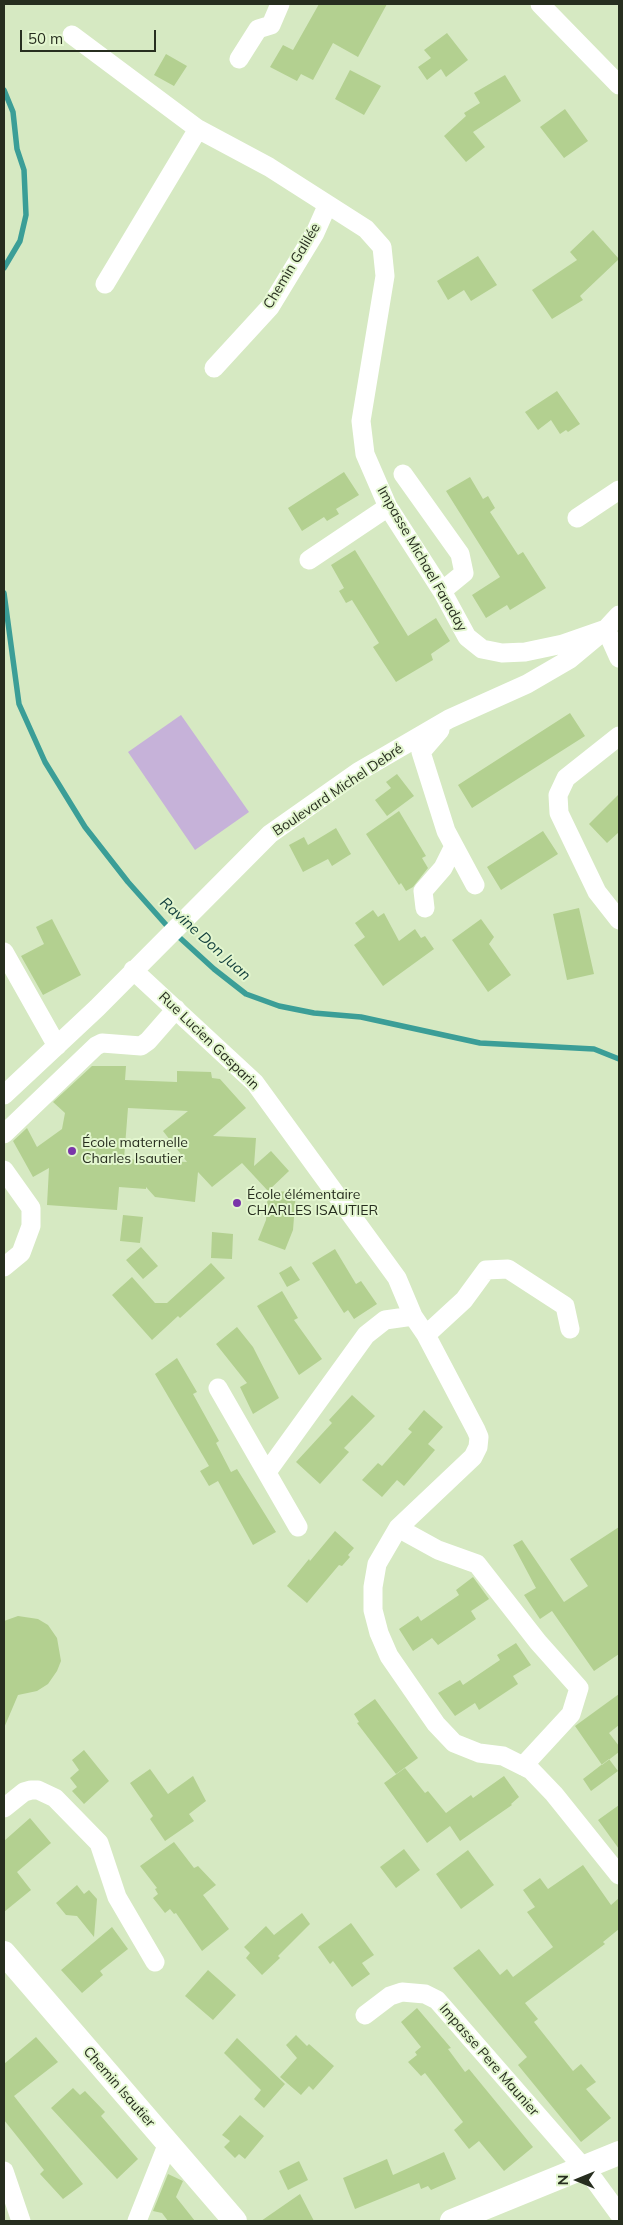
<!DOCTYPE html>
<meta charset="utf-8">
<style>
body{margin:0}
#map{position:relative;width:623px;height:2225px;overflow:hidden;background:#d6e9c2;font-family:Mulish,sans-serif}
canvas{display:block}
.frame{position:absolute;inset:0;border:5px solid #272e1f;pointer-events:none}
.north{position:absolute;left:553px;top:2155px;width:50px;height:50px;-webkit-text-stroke:4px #e3f6cf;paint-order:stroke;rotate:270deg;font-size:14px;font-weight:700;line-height:20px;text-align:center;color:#272e1f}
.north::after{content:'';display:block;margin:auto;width:18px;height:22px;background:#272e1f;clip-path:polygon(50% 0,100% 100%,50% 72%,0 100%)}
.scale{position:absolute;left:20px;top:30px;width:136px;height:22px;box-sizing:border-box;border:2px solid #272e1f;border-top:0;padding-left:6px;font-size:15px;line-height:18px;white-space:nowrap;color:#272e1f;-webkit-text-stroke:4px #e3f6cf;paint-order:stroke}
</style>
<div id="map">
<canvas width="623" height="2225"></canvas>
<div class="frame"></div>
<div class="north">N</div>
<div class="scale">50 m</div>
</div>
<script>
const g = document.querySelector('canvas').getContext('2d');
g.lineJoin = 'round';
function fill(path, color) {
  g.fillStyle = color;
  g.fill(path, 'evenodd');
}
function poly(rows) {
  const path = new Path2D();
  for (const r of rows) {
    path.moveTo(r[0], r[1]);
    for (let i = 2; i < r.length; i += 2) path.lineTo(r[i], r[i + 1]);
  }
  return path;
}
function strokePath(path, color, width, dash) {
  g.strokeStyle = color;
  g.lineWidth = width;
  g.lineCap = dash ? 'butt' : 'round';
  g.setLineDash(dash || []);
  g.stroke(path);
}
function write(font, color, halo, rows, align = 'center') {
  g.font = font + ' Mulish,sans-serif';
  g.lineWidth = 4;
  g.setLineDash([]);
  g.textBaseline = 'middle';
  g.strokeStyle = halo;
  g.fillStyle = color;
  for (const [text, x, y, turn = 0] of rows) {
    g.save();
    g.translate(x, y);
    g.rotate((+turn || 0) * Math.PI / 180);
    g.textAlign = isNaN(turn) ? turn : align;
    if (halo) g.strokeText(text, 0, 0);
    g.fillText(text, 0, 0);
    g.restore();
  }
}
const green = poly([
 [181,715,249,812,195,850,128,752]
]);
const stream = poly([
 [4,90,13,112,17,149,24,170,26,215,20,241,4,268],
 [4,593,19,704,45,762,85,827,128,882,168,927,214,969,246,994,279,1006,314,1013,361,1017,480,1043,594,1049,619,1059]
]);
const building = poly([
 [319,4,387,4,358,57,333,43,313,80,301,74,297,81,270,67,283,45,293,50],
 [447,33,468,60,446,77,441,69,427,80,418,67,431,58,424,50],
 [166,54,187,66,174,86,154,75],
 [350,70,381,86,364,115,335,99],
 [505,75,521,101,473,132,485,147,466,162,444,136,466,116,464,113,480,103,474,93],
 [565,109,588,141,564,158,540,127],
 [593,230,619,259,580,296,583,300,552,319,532,290,577,260,570,252],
 [478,256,497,285,471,301,464,290,448,300,437,281],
 [557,391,580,424,568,432,566,430,560,434,551,420,538,430,525,412],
 [344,472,359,495,336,509,339,514,327,521,324,517,302,531,288,508],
 [470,477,483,499,488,496,495,508,490,512,518,555,523,552,546,588,510,610,507,605,486,618,472,595,500,577,446,491],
 [355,550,408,636,436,618,450,641,431,654,433,660,396,682,373,647,379,643,352,600,346,603,339,591,344,588,331,565],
 [570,713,585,736,472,808,458,785],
 [397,774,414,796,387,816,375,800,391,788,386,782],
 [619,794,619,832,607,843,589,824],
 [399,811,426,856,422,858,428,868,413,887,406,891,401,883,399,885,366,834],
 [336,828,351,854,332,866,328,859,303,872,289,845,304,837,308,845],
 [543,831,558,854,501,890,487,867],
 [579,908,594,974,567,980,553,914],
 [373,910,378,917,384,913,399,941,415,929,421,938,425,936,434,949,383,986,354,945,365,937,355,923],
 [52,919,81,975,43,995,21,956,44,944,36,927],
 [481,919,494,937,489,944,511,975,488,992,452,940],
 [92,1066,126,1066,125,1080,177,1082,177,1071,211,1072,212,1078,220,1079,246,1108,213,1136,256,1138,254,1166,271,1151,289,1171,268,1191,242,1163,212,1187,198,1172,195,1202,155,1197,146,1187,146,1189,119,1187,117,1210,47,1205,49,1168,33,1177,13,1141,27,1128,37,1147,62,1129,65,1113,53,1102],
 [128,1108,188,1111,163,1131,187,1162,124,1159],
 [268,1191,296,1192,293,1230,285,1250,258,1240,266,1220],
 [123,1215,143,1217,140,1243,120,1241],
 [212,1232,233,1234,232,1259,211,1258],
 [141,1247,158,1266,143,1279,126,1260],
 [335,1249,356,1284,361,1281,377,1304,354,1319,348,1310,344,1313,312,1263],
 [211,1263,225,1278,180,1318,178,1316,152,1340,112,1295,132,1277,155,1303,167,1303],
 [291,1266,300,1280,287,1287,279,1273],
 [282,1291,298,1318,294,1320,322,1359,299,1375,257,1306],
 [237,1327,253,1347,279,1398,253,1414,240,1387,247,1383,216,1344],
 [177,1358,197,1392,193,1394,219,1441,216,1443,231,1472,237,1469,276,1532,253,1545,218,1481,209,1486,200,1471,209,1466,155,1374],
 [352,1395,375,1416,344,1448,349,1452,320,1484,296,1462,332,1423,329,1420],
 [424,1410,443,1427,428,1444,435,1450,404,1486,397,1480,382,1497,362,1480,378,1463,382,1466,412,1432,408,1429],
 [619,1527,619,1654,594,1671,552,1611,540,1619,524,1595,536,1588,513,1545,522,1540,564,1602,588,1586,570,1559],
 [335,1531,354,1548,348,1555,350,1557,342,1566,339,1565,307,1603,287,1586,309,1559,310,1561],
 [473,1577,489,1599,471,1611,476,1619,438,1645,432,1638,413,1651,399,1629,418,1616,421,1621,459,1595,456,1590],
 [18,1616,38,1619,48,1625,57,1638,61,1661,57,1671,48,1684,37,1691,18,1695,4,1728,4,1621],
 [516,1643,531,1665,513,1676,518,1684,479,1710,475,1703,455,1716,438,1693,460,1680,463,1685,500,1660,497,1655],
 [619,1694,619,1725,609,1733,619,1746,619,1752,602,1765,575,1726],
 [375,1699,418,1758,396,1774,357,1723,359,1722,354,1714],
 [84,1750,109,1781,84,1804,72,1791,77,1787,70,1778,79,1770,72,1760],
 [609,1759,618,1771,591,1791,583,1779],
 [405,1768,425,1793,428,1791,446,1813,471,1795,473,1798,504,1776,519,1797,511,1804,512,1805,460,1841,450,1826,427,1843,384,1783],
 [150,1769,168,1794,193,1776,206,1801,189,1814,194,1821,165,1841,150,1819,153,1816,130,1783],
 [619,1805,619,1849,598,1820],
 [30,1818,51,1843,17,1872,31,1890,4,1912,4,1841],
 [174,1842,194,1868,198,1866,216,1885,203,1895,229,1929,202,1951,176,1913,174,1914,170,1909,165,1913,153,1898,158,1894,155,1889,157,1888,140,1866],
 [404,1849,420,1870,396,1888,380,1867],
 [468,1850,494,1885,461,1909,436,1874],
 [583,1865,611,1905,619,1898,619,1929,603,1942,605,1944,525,2003,538,2019,534,2022,573,2071,581,2064,596,2082,586,2089,611,2118,581,2142,518,2065,527,2057,453,1968,479,1949,500,1975,507,1969,513,1977,553,1947,527,1912,535,1907,523,1890,540,1878,548,1889],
 [77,1885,84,1894,89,1890,97,1899,94,1937,77,1916,66,1915,56,1903],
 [302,1913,310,1924,278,1956,280,1958,262,1975,246,1958,250,1953,244,1947,266,1926,274,1935],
 [351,1923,374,1955,362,1963,370,1974,352,1987,333,1961,330,1964,318,1947],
 [112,1927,128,1949,100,1971,103,1975,82,1993,61,1970],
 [208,1970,236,1995,213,2020,185,1996],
 [417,2008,451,2048,448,2049,465,2072,469,2069,533,2147,504,2171,479,2141,469,2149,454,2130,463,2122,425,2073,421,2076,408,2062,417,2055,415,2052,421,2047,401,2022],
 [296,2035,307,2046,309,2044,334,2066,313,2090,309,2086,301,2095,280,2077,297,2058,286,2045],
 [36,2037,58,2062,14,2096,83,2184,63,2199,40,2174,44,2170,4,2120,4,2064],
 [237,2038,285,2084,264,2108,254,2099,261,2090,224,2053],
 [73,2088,80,2095,85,2091,105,2112,101,2116,138,2159,117,2179,51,2108],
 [240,2115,264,2136,245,2159,239,2154,235,2158,224,2147,230,2141,222,2135],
 [444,2152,456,2179,431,2190,428,2186,421,2189,419,2183,355,2209,343,2178,387,2159,393,2175],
 [299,2161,308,2180,288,2190,279,2171],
 [168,2174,183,2181,176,2197,195,2221,168,2221,162,2213,153,2211],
 [300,2194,314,2221,261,2221]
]);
const minor = poly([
 [540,4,619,85],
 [72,35,198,129],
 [239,59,258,29,271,25,280,4],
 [105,284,198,129,269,167,366,229,382,247,385,276,361,421,365,454,388,507,442,591,467,637,482,649,502,653,525,652,563,644,606,629,619,658],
 [214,368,270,307,315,233,327,206],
 [403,474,460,554,464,573,442,591],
 [577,518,619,490],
 [309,560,388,507],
 [440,730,421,752,446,831,475,885],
 [619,736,566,778,558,795,559,813,597,892,619,920],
 [425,908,423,891,443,868,454,846],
 [4,952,57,1046],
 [133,970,255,1083,397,1278,413,1316,426,1335,476,1430,479,1437,478,1447,473,1457,398,1528,377,1564,373,1587,373,1610,379,1633,389,1656,436,1724,454,1743,479,1753,503,1756,531,1770,554,1794,619,1875],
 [4,1095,97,1008,270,834,358,772,449,719,527,684,570,659,606,629,619,615],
 [4,1134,96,1046,102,1043,141,1046,148,1041,176,1009],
 [4,1170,31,1208,31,1226,21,1253,4,1267],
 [426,1335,464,1300,486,1270,508,1269,565,1306,570,1329],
 [218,1388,298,1527],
 [267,1472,366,1335,385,1320,413,1316],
 [398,1528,438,1550,477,1564,538,1642,579,1688,571,1714,523,1766],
 [4,1808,24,1792,31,1790,38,1790,55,1798,99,1843,117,1897,155,1962],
 [365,2015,390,1996,402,1992,425,1994,437,2000,595,2181,619,2214],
 [4,2171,21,2221],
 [137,2221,168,2143]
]);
const major = poly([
 [4,1953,235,2221],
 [452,2221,619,2153]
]);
const markers = [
 [72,1151,5,"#7a35a9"],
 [237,1203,5,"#7a35a9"]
];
const streetNames = [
 ["Chemin Galilée",292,266,-59],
 ["Impasse Michael Faraday",422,559,60],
 ["Boulevard Michel Debré",338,790,-34],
 ["Rue Lucien Gasparin",209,1041,44],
 ["Impasse Pere Maunier",489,2060,49],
 ["Chemin Isautier",119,2087,49]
];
const poiNames = [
 ["École maternelle",82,1143],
 ["Charles Isautier",82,1159],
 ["École élémentaire",247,1195],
 ["CHARLES ISAUTIER",247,1211]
];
const waterNames = [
 ["Ravine Don Juan",205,939,42]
];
fill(green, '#c6b2d9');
strokePath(stream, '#3b9e97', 5.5);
fill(building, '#b3d090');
strokePath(minor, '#fff', 19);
strokePath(major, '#fff', 24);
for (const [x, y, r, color] of markers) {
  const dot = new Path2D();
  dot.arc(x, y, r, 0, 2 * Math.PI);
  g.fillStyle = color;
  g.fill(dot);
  strokePath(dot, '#e3f6cf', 2);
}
write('14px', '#272e1f', '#e3f6cf', streetNames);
write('14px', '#272e1f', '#e3f6cf', poiNames, 'left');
write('italic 15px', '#15413e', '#e3f6cf', waterNames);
</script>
